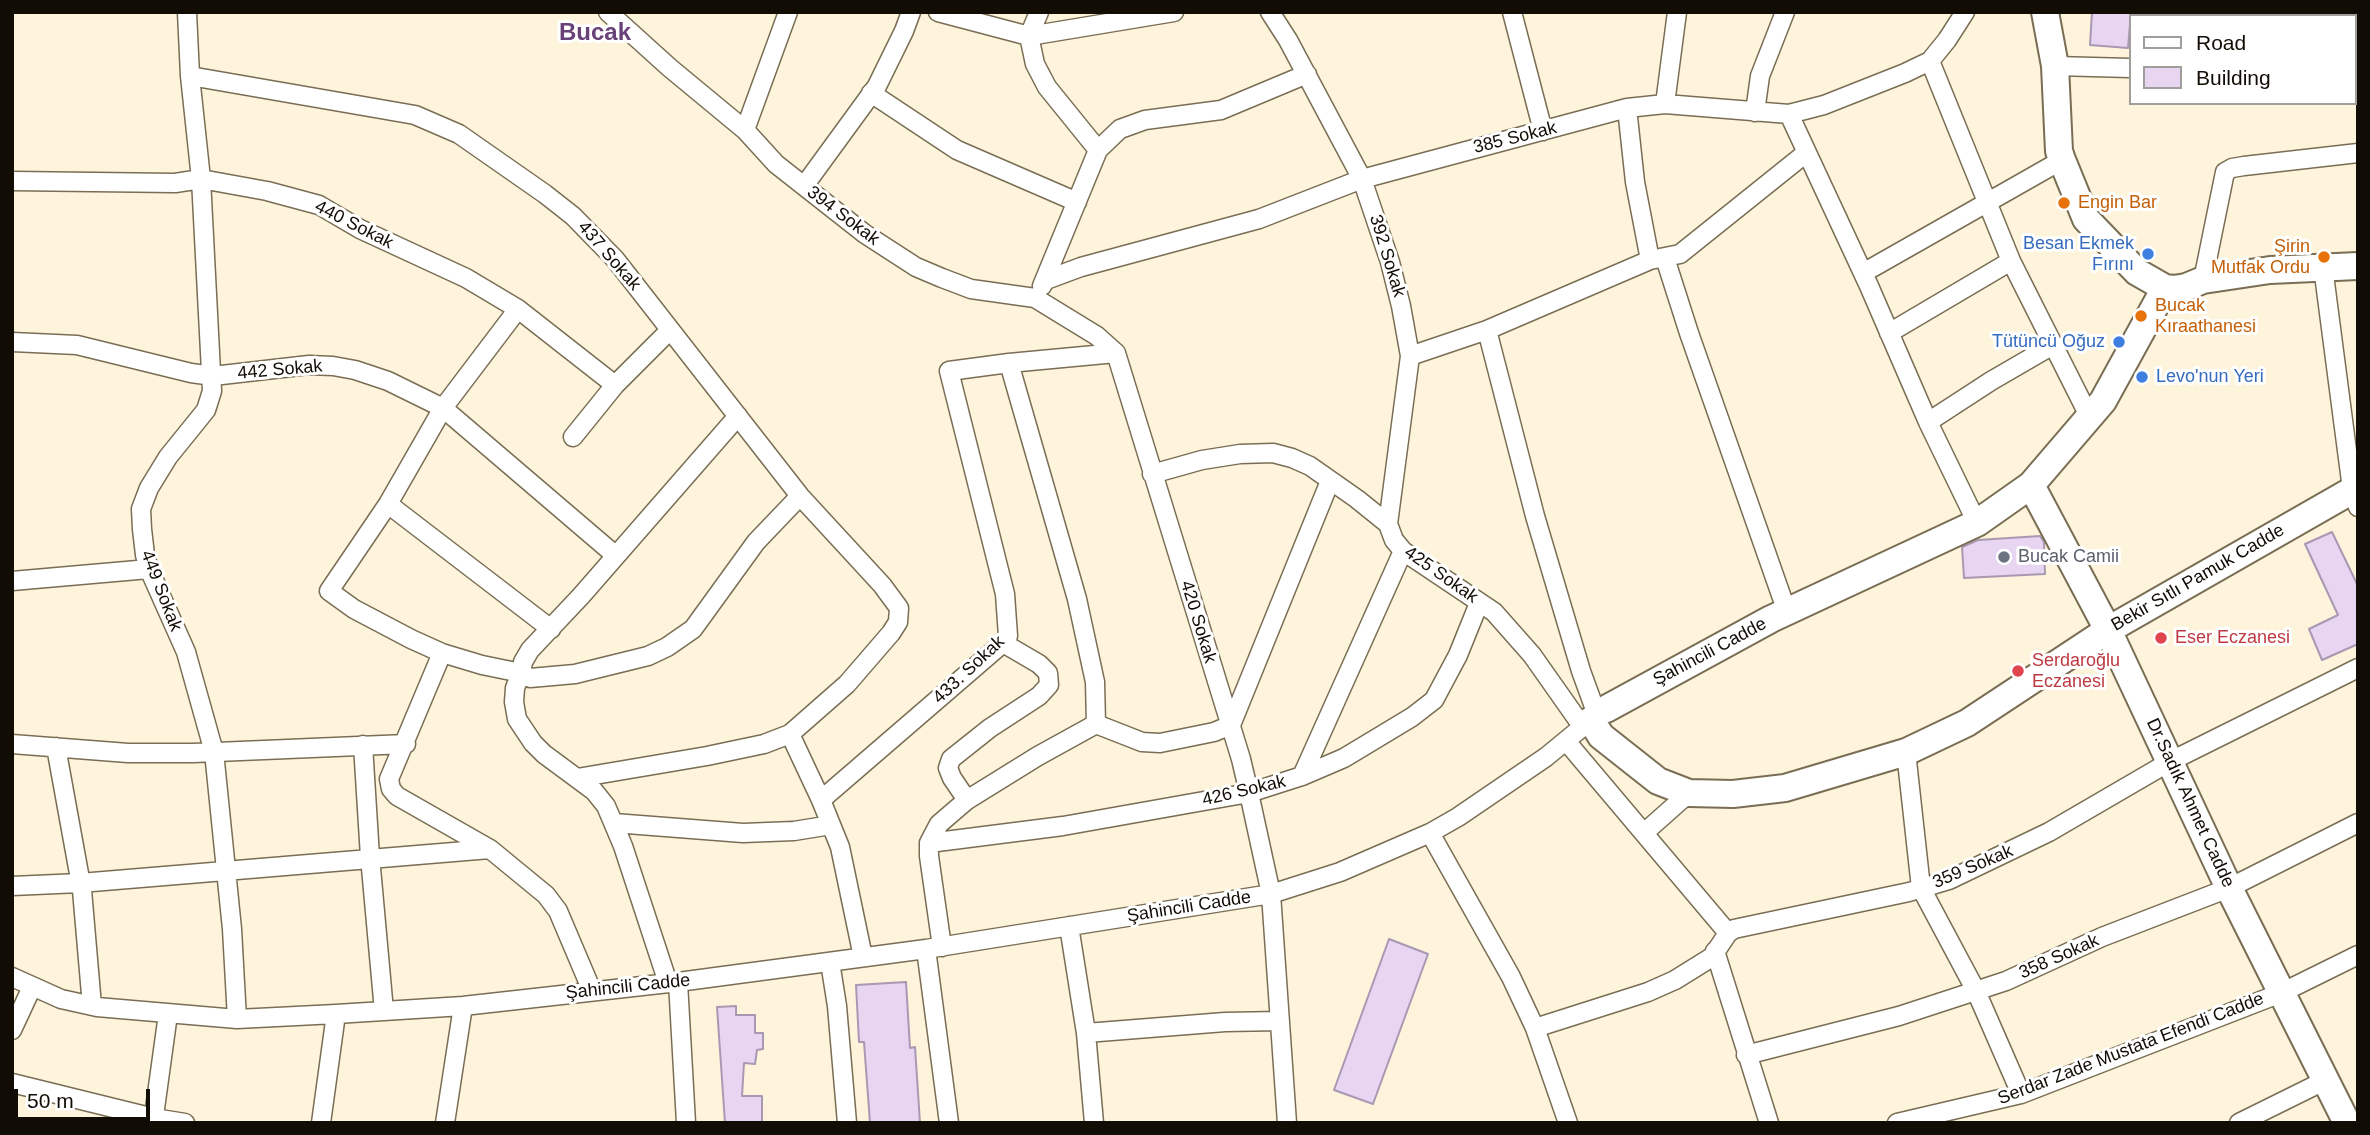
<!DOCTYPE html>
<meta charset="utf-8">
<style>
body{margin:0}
#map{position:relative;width:2370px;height:1135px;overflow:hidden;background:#fef4dc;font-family:Helvetica,sans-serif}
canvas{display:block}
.frame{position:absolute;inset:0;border:14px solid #110d04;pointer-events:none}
.legend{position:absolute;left:2129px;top:14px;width:228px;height:91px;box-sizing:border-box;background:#fff;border:2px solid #a09e9b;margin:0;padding:9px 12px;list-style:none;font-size:21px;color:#110d04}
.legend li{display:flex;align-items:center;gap:14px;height:35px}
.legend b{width:35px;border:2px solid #a09e9b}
.scale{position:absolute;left:14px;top:1089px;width:136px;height:32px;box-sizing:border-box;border:4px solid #110d04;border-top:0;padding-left:9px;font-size:21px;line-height:24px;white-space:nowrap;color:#110d04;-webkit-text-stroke:5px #fff;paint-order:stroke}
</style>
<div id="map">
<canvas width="2370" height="1135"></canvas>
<div class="frame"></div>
<ul class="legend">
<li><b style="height:9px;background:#fff"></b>Road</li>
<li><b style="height:19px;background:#e7d5f1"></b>Building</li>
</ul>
<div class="scale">50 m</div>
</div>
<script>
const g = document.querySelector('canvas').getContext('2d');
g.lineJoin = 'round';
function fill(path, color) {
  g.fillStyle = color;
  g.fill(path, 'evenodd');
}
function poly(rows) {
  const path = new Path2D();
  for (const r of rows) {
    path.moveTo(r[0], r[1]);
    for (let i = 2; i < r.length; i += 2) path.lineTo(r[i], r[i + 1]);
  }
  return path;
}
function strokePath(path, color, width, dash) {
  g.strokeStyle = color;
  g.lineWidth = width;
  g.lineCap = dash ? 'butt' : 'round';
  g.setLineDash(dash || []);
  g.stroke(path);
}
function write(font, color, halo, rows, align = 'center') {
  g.font = font + ' Helvetica,sans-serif';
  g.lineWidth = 6;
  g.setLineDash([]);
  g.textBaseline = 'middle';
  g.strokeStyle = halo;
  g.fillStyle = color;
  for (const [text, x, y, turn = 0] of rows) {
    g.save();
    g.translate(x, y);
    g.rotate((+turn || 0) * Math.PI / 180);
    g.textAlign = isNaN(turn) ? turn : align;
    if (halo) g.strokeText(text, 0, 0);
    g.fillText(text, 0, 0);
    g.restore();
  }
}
const building = poly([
 [2092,12,2131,12,2128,48,2090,45,2092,12],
 [2332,532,2358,586,2358,644,2322,660,2309,629,2338,615,2305,544,2332,532],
 [2040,536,2044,542,2045,574,1964,578,1962,547,1978,540,2040,536],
 [1389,939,1428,954,1373,1104,1334,1090,1389,939],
 [906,982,910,1048,915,1047,920,1123,870,1123,864,1042,859,1042,856,985,906,982],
 [736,1006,736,1015,755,1015,755,1033,763,1033,763,1049,757,1050,755,1064,744,1063,742,1096,762,1096,762,1123,725,1123,717,1007,736,1006]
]);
const street = poly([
 [187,12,190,76,201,179,212,391,206,410,168,457,149,488,141,509,142,529,145,555,149,569,186,652,214,752,232,929,237,1019],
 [608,12,670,68,745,130,776,164,865,234,916,267,942,278,971,289,1035,298,1097,336,1116,353,1241,759,1249,793,1271,894,1287,1123],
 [938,12,1029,36,1174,12],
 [1039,12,1029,36,1035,64,1047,87,1098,150],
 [1270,12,1288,40,1362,179,1390,262,1401,306,1410,356,1388,524],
 [1512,12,1543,131],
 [2165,16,2165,12],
 [2354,58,2358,57],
 [1930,61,2011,261,2090,418],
 [2055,66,2130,68],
 [190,76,415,115,459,134,545,194,573,216,615,259,800,496,882,585,899,608,898,622,891,633,847,684,790,734,764,744,707,756,577,778],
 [871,93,957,150,1077,202],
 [1665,104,1677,12],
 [1627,108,1635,182,1650,260],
 [1755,112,1760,76,1785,12],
 [1789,114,1869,286,1928,422,1977,523],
 [745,130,788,12],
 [12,181,175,183,201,179,267,191,319,205,360,229,466,278,518,309,615,385],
 [804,186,877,86,904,31,911,12],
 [1665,258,1689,333,1787,612],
 [2323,267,2352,489,2358,507],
 [1863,273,2062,160],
 [1046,280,1081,267,1259,219,1362,179,1627,108,1665,104,1789,114,1824,105,1905,73,1930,61,1947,40,1965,12],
 [2203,280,2225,172,2232,168,2244,166,2358,153],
 [1042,286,1098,150,1120,129,1145,120,1221,110,1307,74],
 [518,309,443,408,388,504,329,591,354,609,411,639,442,653,482,665,521,673,530,678,575,674,648,656,667,647,693,629,756,542,800,496],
 [1487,330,1535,516,1581,671,1597,715],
 [1889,333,2011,261],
 [12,342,77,345,191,373,213,376,309,365,333,366,355,370,388,381,443,408,615,555],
 [1410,356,1487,330,1650,260,1680,254,1806,153],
 [1009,363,1077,599,1095,682,1096,724],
 [1928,422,1991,381,2053,345],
 [573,437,615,385,670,330],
 [1152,474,1202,460,1240,454,1273,453,1292,458,1310,466,1357,499,1388,524,1394,540,1403,551,1494,612,1532,655,1582,726],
 [388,504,551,629],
 [12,581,149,569],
 [442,653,389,779,391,789,397,796,490,849,546,895,558,911,592,991],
 [790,734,821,800,840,847,863,957],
 [1566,741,1728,933],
 [12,744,128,753,193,753,406,744],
 [363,745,370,857,384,1011],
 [56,747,82,890,92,1006],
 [1906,752,1921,888,1976,991,2021,1094],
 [1302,776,1403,551],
 [821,800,1003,643,1008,636,1005,594,949,371,1009,363,1116,353],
 [967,800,952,778,948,768,951,759,990,728,1039,696,1049,685,1048,673,1039,664,1003,643],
 [614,823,743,833,794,831,831,825],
 [1645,832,1689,793],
 [1430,833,1511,977,1535,1028,1568,1123],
 [929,843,1063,826,1249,793,1302,776,1344,758,1412,717,1434,700,1458,655,1479,603],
 [12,886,80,883,490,849],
 [1069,926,1086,1033,1094,1123],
 [942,947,929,856,929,843,939,824,967,800,1038,756,1096,724,1142,742,1160,743,1214,732,1231,725,1330,481],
 [926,949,949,1123],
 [1715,951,1769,1123],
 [830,962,837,1006,847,1123],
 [12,977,61,999,97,1007,237,1019,336,1014,463,1006,678,982,926,949,1271,894,1340,872,1430,833,1458,817,1546,757,1597,715],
 [678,982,686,1123],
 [668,983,623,846,606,806,594,791,544,754,533,743,517,719,514,702,515,688,521,673,523,662,530,650,581,596,738,416],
 [1535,1028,1648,992,1675,980,1712,957,1728,933,1734,929,1909,892,1949,880,2049,832,2171,761,2358,668],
 [12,1030,32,987],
 [1086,1033,1225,1022,1280,1021],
 [1746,1055,1899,1016,2006,981,2102,937,2229,888,2358,823],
 [12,1083,154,1118,185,1123],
 [153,1123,168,1014],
 [321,1123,336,1014],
 [445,1123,463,1006],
 [1897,1123,2021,1094,2281,993,2358,955],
 [2239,1123,2324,1081]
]);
const secondary = poly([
 [2045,12,2055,66,2059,151,2062,160,2086,219,2137,272,2165,288,2174,289,2186,287,2203,280,2270,270,2358,266],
 [2031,485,2108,630,2229,888,2347,1123],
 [1606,709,1771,619,1977,523,2031,485,2103,401,2165,288],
 [1591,720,1601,736,1658,781,1689,793,1733,794,1785,788,1906,752,1967,723,2108,630,2358,487]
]);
const markers = [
 [2064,203,7,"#e8710a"],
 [2148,254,7,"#3f7fe0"],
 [2324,257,7,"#e8710a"],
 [2141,316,7,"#e8710a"],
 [2119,342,7,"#3f7fe0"],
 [2142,377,7,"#3f7fe0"],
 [2004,557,7,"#6b7280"],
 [2161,638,7,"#e0444e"],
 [2018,671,7,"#e0444e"]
];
const streetNames = [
 ["385 Sokak",1515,138,-14],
 ["394 Sokak",843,216,37],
 ["440 Sokak",354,225,27],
 ["437 Sokak",609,256,49],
 ["392 Sokak",1387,256,73],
 ["442 Sokak",280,370,-5],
 ["425 Sokak",1441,575,35],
 ["Bekir Sıtlı Pamuk Cadde",2198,578,-30],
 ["449 Sokak",161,591,69],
 ["420 Sokak",1198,622,73],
 ["Şahincili Cadde",1710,652,-28],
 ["433. Sokak",969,670,-43],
 ["426 Sokak",1244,791,-13],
 ["Dr.Sadık Ahmet Cadde",2190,803,65],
 ["359 Sokak",1973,867,-23],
 ["Şahincili Cadde",1189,907,-9],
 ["358 Sokak",2059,957,-24],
 ["Şahincili Cadde",628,987,-6],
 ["Serdar Zade Mustata Efendi Cadde",2131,1049,-21]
];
const foodNames = [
 ["Engin Bar",2078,203],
 ["Şirin",2310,247,"right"],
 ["Mutfak Ordu",2310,268,"right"],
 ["Bucak",2155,306],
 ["Kıraathanesi",2155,327]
];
const shopNames = [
 ["Besan Ekmek",2134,244],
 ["Fırını",2134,265],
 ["Tütüncü Oğuz",2105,342],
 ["Levo'nun Yeri",2156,377,"left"]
];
const worshipNames = [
 ["Bucak Camii",2018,557]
];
const healthNames = [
 ["Eser Eczanesi",2175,638],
 ["Serdaroğlu",2032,661],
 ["Eczanesi",2032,682]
];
const districtNames = [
 ["Bucak",595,33]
];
fill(building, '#e7d5f1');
strokePath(building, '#a998b2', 2);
strokePath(street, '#796e53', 21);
strokePath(secondary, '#796e53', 30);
strokePath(street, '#fff', 18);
strokePath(secondary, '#fff', 26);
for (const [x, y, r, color] of markers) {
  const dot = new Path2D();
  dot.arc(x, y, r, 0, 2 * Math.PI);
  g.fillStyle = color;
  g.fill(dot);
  strokePath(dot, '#fff', 2.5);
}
write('18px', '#110d04', '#fff', streetNames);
write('18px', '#c56008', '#fff', foodNames, 'left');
write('18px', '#366cbe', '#fff', shopNames, 'right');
write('18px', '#5b616d', '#fff', worshipNames, 'left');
write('18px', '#be3a42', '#fff', healthNames, 'left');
write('bold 24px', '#694179', '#fff', districtNames);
</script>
